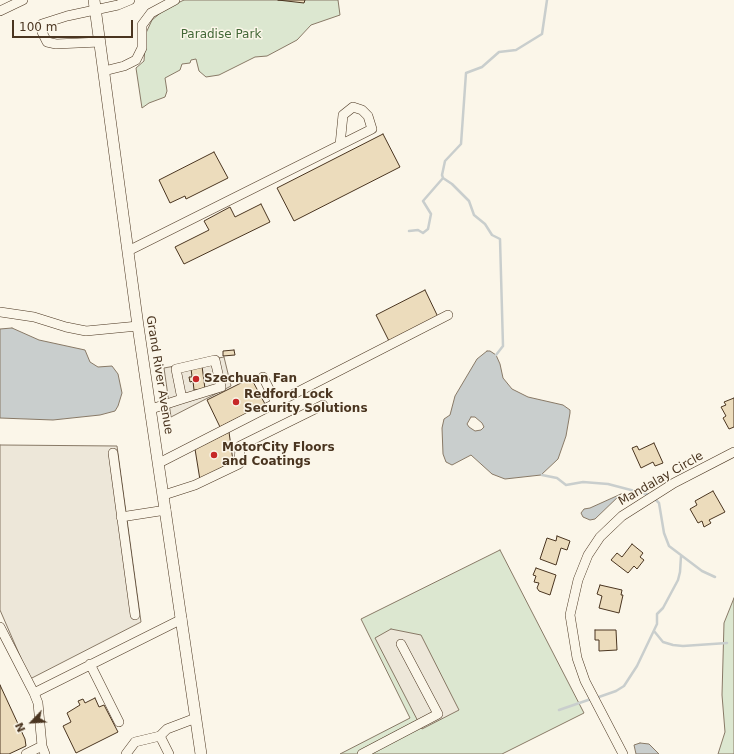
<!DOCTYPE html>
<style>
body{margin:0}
#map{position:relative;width:734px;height:754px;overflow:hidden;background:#fbf6e9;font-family:"DejaVu Sans",sans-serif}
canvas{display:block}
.north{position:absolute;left:12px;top:702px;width:40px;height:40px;-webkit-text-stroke:3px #fbf6e9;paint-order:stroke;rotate:245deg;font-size:11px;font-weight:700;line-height:16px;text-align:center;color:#4a3520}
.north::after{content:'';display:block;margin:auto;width:14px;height:18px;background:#4a3520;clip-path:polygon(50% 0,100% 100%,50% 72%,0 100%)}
.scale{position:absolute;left:12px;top:20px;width:121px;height:18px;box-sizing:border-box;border:2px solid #4a3520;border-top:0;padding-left:5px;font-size:12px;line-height:14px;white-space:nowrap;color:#4a3520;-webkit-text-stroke:3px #fbf6e9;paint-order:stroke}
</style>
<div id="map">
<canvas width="734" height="754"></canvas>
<div class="north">N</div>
<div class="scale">100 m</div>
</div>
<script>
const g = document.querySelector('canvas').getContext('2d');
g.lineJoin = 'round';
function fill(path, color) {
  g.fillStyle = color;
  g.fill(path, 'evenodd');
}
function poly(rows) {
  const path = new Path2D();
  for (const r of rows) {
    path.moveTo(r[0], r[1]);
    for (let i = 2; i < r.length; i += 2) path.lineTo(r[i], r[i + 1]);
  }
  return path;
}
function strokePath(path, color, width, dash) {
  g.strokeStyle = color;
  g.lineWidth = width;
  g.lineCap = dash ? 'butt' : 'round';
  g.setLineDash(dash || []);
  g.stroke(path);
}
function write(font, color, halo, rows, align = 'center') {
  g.font = font + ' "DejaVu Sans",sans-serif';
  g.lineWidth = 3;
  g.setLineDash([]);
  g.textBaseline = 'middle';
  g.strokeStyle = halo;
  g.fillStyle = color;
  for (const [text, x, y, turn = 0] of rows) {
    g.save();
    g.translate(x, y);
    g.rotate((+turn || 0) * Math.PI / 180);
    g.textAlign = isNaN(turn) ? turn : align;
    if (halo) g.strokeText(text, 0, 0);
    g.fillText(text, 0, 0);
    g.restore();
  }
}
const green = poly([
 [184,0,338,0,340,15,311,25,297,40,267,56,255,57,219,75,206,77,199,71,196,59,191,60,190,63,182,64,180,70,165,78,167,91,165,97,149,103,142,108,136,68,144,61,146,33,152,20,165,9,184,0],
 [500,550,584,713,502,754,340,754,410,718,361,619,500,550],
 [734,598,734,754,718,754,725,732,722,695,724,623,734,598]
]);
const parking = poly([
 [224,357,231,386,171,417,164,368,224,357],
 [0,445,117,446,141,622,30,679,0,610,0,445],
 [391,629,421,635,459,710,422,729,375,638,391,629]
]);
const water = poly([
 [12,328,39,340,85,350,90,362,98,367,112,366,118,374,122,393,118,406,115,411,100,415,53,420,0,418,0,329,12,328],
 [487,351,490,351,496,355,500,364,503,378,512,389,528,397,563,405,570,410,570,413,566,436,558,459,541,475,505,479,492,474,471,455,452,465,446,462,443,454,442,428,444,419,450,415,455,396,477,359,487,351],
 [471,417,475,417,482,423,484,427,481,430,475,431,469,427,467,424,471,417],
 [621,494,595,519,590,520,583,517,581,513,584,509,590,508,621,494],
 [640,743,649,744,659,754,636,754,634,745,640,743]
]);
const stream = poly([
 [443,178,452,184,469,201,474,215,485,224,492,235,500,239,503,346,496,355],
 [409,231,418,230,423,233,428,229,431,214,423,201,443,178,442,175,445,161,461,144,466,73,482,67,499,52,516,50,542,34,547,0],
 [542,475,557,478,566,485,583,482,608,484,650,495],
 [654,498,659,503,664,533,669,546,702,571,715,577],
 [654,631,663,642,673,645,683,646,727,643],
 [596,698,616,691,624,686,637,666,657,624,657,614,663,608,678,580,680,572,681,556],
 [559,710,591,699]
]);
const building = poly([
 [278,0,305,0,304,3,278,0],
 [383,134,400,167,294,221,277,188,383,134],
 [214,152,228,178,186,199,185,196,170,203,159,180,214,152],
 [261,204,270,222,184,264,175,247,209,230,204,221,230,207,235,217,261,204],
 [425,290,438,317,389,341,376,315,425,290],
 [234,350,235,355,223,356,223,351,234,350],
 [202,366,205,389,194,390,193,381,190,382,189,377,192,377,191,368,202,366],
 [251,378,265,404,220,427,207,400,251,378],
 [734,398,734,427,729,429,723,418,726,416,721,407,726,405,724,402,734,398],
 [229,432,233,461,200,480,195,449,229,432],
 [654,443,663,463,655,466,653,462,641,468,632,448,637,446,639,450,654,443],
 [713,491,725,512,709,520,711,523,704,527,702,521,698,523,690,509,697,505,695,501,713,491],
 [557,536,570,541,567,550,561,548,556,565,540,559,547,538,556,541,557,536],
 [632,544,643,553,640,557,644,560,637,569,634,566,628,573,611,560,617,553,622,557,632,544],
 [536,568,556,575,550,595,539,591,537,588,539,583,534,582,536,576,533,575,536,568],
 [600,585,622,590,621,595,623,595,619,613,599,608,602,596,597,594,600,585],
 [595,630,616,630,617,650,599,651,599,640,595,640,595,630],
 [0,685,25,739,26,746,9,754,0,754,0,685],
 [95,698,99,707,104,705,118,732,76,753,63,726,71,722,67,713,80,705,78,701,83,699,85,703,95,698]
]);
const minor = poly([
 [0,11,23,0],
 [100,42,56,44,47,42,42,32,42,24,67,16,118,5,130,0],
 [104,71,124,66,136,60,142,48,142,25,151,13,175,0],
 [128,251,372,129,368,116,362,110,353,107,343,115,340,145],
 [0,312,34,317,66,327,86,331,138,326],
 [263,377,276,403],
 [151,409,182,399,221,387,215,360,176,369,182,399],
 [113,453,135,615],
 [159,463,448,315],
 [164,495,195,485,239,464,240,446,323,405],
 [121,517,166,510],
 [0,627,34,693,182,619],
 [90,664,119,722],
 [34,693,38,703,42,746,45,754],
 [26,754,42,746],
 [126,754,135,742,160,736],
 [169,754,160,736,167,729,196,718],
 [362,754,438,714,401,644],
 [623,754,585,681,577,658,570,615,578,580,588,555,600,537,622,516,674,483,734,452]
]);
const major = poly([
 [94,0,138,326,201,754]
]);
const markers = [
 [196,379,4,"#c62828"],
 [236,402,4,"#c62828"],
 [214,455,4,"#c62828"]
];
const parkNames = [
 ["Paradise Park",221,35]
];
const streetNames = [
 ["Grand River Avenue",159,375,81],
 ["Mandalay Circle",661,479,-30]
];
const poiNames = [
 ["Szechuan Fan",204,379],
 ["Redford Lock",244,395],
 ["Security Solutions",244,409],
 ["MotorCity Floors",222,448],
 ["and Coatings",222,462]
];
fill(green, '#dce7d0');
strokePath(green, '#887966', 1);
fill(parking, '#ede7d9');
strokePath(parking, '#887966', 1);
fill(water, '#c9cecd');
strokePath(water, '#887966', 1);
strokePath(stream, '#c9cecd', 2.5);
fill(building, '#ecdcbc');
strokePath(building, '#4a3520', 1);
strokePath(minor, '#4a3520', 10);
strokePath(major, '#4a3520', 12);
strokePath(minor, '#fbf6e9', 9);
strokePath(major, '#fbf6e9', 11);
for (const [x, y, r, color] of markers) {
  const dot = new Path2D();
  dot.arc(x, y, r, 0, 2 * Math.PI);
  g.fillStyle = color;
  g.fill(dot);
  strokePath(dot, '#fbf6e9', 1.5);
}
write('12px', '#436837', '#fbf6e9', parkNames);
write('12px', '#4a3520', '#fbf6e9', streetNames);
write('bold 12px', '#4a3520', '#fbf6e9', poiNames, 'left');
</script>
